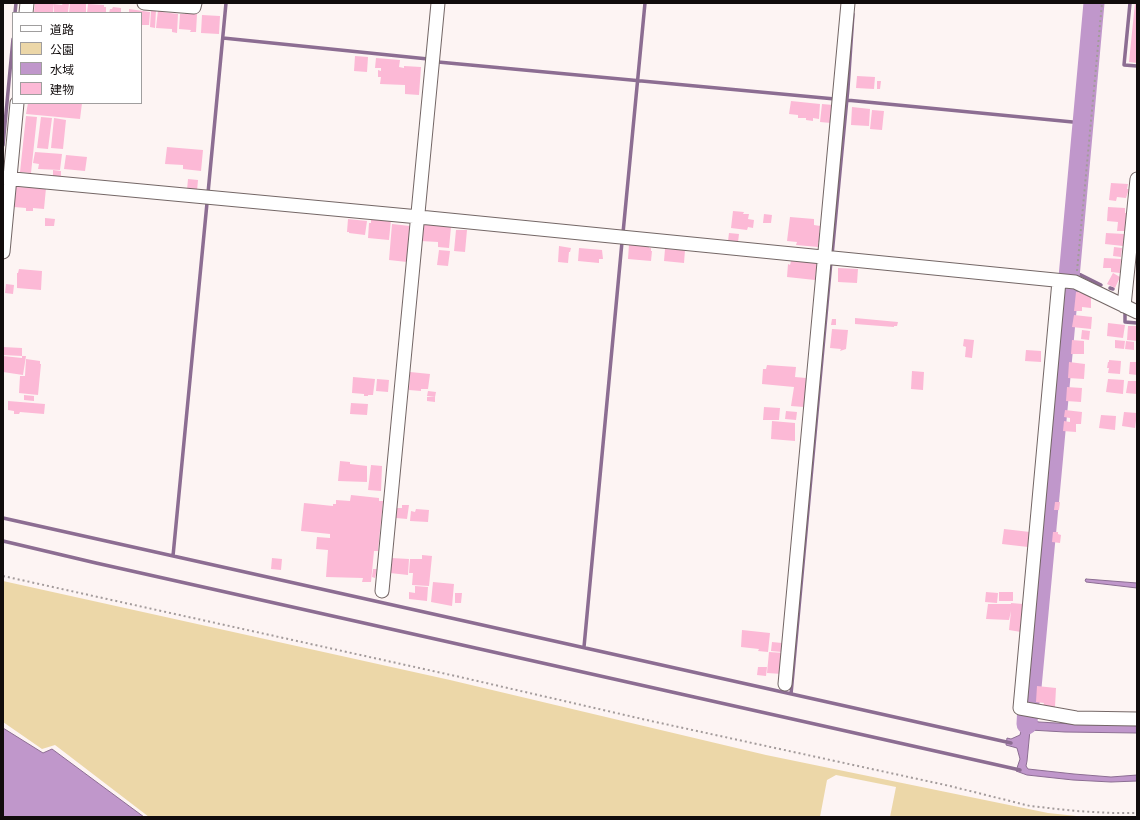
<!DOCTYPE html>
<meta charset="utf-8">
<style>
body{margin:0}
#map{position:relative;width:1140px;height:820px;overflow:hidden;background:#fdf4f3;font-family:Ubuntu,"Noto Sans JP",sans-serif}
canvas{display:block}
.frame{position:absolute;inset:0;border:4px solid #110c0c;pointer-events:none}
.legend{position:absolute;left:12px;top:12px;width:130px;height:92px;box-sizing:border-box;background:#fff;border:1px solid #a09e9e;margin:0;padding:5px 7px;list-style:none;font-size:12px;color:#110c0c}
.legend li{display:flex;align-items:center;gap:8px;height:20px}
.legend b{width:20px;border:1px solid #a09e9e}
</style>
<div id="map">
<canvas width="1140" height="820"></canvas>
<div class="frame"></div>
<ul class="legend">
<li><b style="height:5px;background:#fff"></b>道路</li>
<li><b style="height:11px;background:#ecd7a8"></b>公園</li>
<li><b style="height:11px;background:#c097cb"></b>水域</li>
<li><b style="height:11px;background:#fcb9d6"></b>建物</li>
</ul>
</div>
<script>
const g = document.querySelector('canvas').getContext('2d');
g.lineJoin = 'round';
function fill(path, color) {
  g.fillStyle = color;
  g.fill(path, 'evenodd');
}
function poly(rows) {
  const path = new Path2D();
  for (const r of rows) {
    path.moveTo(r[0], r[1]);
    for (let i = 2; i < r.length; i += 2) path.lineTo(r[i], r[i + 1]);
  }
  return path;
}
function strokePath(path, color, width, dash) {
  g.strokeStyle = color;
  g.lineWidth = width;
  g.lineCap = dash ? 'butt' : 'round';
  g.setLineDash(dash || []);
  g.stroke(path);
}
const green = poly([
 [3,581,450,680,766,755,1048,813,1086,817,890,817,896,787,836,775,827,780,820,817,149,817,55,745,42,749,3,722]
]);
const water = poly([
 [1086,579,1137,583,1137,588,1086,582,1085,580,1086,579],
 [1024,719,1039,722,1073,724,1137,724,1137,733,1065,732,1030,730,1027,761,1026,766,1028,769,1074,774,1111,777,1137,775,1137,781,1111,782,1073,780,1027,775,1016,771,1020,759,1017,748,1006,745,1007,738,1011,739,1020,735,1024,719],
 [3,728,43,753,52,749,144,817,3,817,3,728]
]);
const stream = poly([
 [1130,3,1124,65,1137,66],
 [15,13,16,3],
 [223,38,428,59],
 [438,62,835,99],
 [846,100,1083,123],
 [3,145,13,39],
 [208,193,226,3],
 [623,233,645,3],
 [832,255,848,88,853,14],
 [1070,272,1081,275,1101,285],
 [1110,288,1113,289],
 [1125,313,1125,322,1137,323],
 [3,518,1011,743],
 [3,541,96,563,1020,770],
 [173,556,207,203],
 [584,647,622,242],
 [791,694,831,261]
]);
const river = poly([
 [1027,724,1028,705,1030,698,1052,464,1094,3]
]);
const building = poly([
 [35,3,54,3,53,13,34,13],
 [63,3,69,3,68,13,54,13,54,4,62,5],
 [70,3,86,3,86,13,69,13],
 [1135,3,1137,3,1137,63,1129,62],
 [88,4,104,5,104,7,106,7,106,13,87,13],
 [113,7,121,8,121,13,109,13,110,9,112,9],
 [129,9,150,12,149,25,141,25,141,13,129,13],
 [151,10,156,10,155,28,150,27],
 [158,10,162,11,162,12,178,14,177,33,172,32,172,29,156,28],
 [185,13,197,14,196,32,190,32,191,30,179,29,180,14,185,14],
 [202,15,220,16,219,34,201,33],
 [355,56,368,57,367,72,354,71],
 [376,58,400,60,399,67,404,68,404,66,421,67,419,95,405,94,405,85,380,84,381,77,378,77,378,70,381,71,381,68,375,68],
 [857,76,875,77,874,89,856,88],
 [877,81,881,81,880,89,877,89],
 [791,101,820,104,819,119,813,118,813,121,806,120,806,118,798,118,798,115,789,114],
 [28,103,82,103,80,119,26,114],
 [822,104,833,105,831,123,820,122],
 [852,107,870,109,869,126,851,125],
 [872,110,884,111,882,130,870,129],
 [26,116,37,117,31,173,20,172],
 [41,117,52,118,48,149,37,148],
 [54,118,66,120,63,149,51,148],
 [167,147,203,150,201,171,183,169,183,165,165,164],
 [35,152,62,154,60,170,38,169,39,164,33,163],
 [66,155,87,157,85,171,64,169],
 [53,170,61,171,61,178,53,177],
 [188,179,198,180,197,191,187,190],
 [1111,183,1128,184,1127,189,1129,189,1126,198,1117,197,1116,201,1109,200],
 [16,187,46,188,44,209,33,208,33,211,26,211,26,208,14,207],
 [1108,207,1125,208,1125,213,1128,213,1126,231,1117,231,1118,222,1107,221],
 [733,211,744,212,743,214,749,214,748,219,754,220,753,228,748,227,747,230,731,228],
 [764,214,772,215,771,223,763,223],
 [790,217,814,219,814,225,820,226,819,233,822,233,821,243,818,242,818,247,796,245,797,242,787,241],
 [45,218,55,219,54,226,45,226],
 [348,219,367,221,365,235,349,233,349,232,347,232],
 [371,219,391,220,389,240,368,238,369,223,371,223],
 [424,223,451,227,449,248,438,247,438,242,421,241,423,227,424,227],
 [392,224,410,226,407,262,389,260],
 [456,230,467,230,465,252,454,251],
 [729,233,739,234,738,242,728,241],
 [1106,233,1124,234,1124,236,1125,236,1125,240,1123,240,1123,246,1105,244],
 [629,244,649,246,649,248,651,248,651,251,652,251,651,261,628,259],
 [559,246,571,248,570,252,569,252,568,263,558,262],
 [1114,247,1122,248,1121,257,1113,256],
 [579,248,602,250,603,259,599,259,599,263,578,261],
 [665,249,685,250,684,263,664,261],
 [439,250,450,251,448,266,437,265],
 [1104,258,1121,259,1120,273,1111,272,1111,268,1103,268],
 [791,261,817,263,815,280,787,277,788,264,790,265],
 [838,268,858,269,857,283,838,282],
 [19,269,42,271,41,290,17,288,17,273,18,273],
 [1113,273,1120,277,1115,288,1107,284],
 [6,284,14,285,13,294,5,293],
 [1076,292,1087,293,1087,295,1091,296,1091,308,1082,307,1082,311,1074,311],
 [1074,315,1092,317,1091,329,1072,327],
 [855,318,898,322,897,326,894,326,894,327,855,324],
 [832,319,836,319,836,325,831,325],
 [1108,323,1125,325,1123,338,1107,336],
 [1128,326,1137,326,1137,341,1127,340],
 [832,329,848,330,846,349,840,351,841,349,830,348],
 [1082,330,1090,331,1089,340,1081,339],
 [964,339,974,340,972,358,965,357,966,347,963,346],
 [1072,340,1084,341,1084,354,1071,354],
 [1115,340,1125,341,1124,349,1115,348],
 [1126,341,1134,342,1134,350,1125,349],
 [3,347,22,348,22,356,3,355],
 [1026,350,1041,351,1041,362,1025,361],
 [3,356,22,358,22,356,26,356,23,375,3,372],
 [26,359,40,361,40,364,41,364,38,395,19,393,20,376,25,376],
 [1109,360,1121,361,1120,374,1108,373,1109,368,1107,368,1108,362,1109,362],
 [1069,362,1085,364,1084,379,1068,378],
 [1130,362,1137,362,1137,375,1129,374],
 [767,365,796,367,795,377,806,378,804,407,791,406,794,387,762,384,763,369,766,369],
 [912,371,924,372,923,390,911,389],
 [410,372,430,374,428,389,421,389,421,391,409,390],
 [353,377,375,379,373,395,368,395,368,396,364,396,364,394,352,393],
 [377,379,389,380,388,392,376,391],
 [1108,379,1124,380,1123,394,1106,392],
 [1128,381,1137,381,1137,394,1126,393],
 [1067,387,1082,388,1081,402,1066,401],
 [428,391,436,392,435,397,427,396],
 [24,395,34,396,34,401,24,400],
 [427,397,435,397,435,402,427,401],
 [8,401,45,404,44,414,20,412,19,414,14,414,14,411,8,410],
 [351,403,368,404,367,415,350,414],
 [764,407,780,408,779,420,763,420],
 [1065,410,1082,412,1081,424,1076,424,1076,432,1063,431,1064,421,1070,422,1070,418,1064,417],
 [786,411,797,412,796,420,785,419],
 [1124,412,1137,413,1135,428,1122,426],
 [1101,415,1116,416,1115,430,1099,428],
 [772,421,795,423,795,441,771,439],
 [340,461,350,462,350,464,367,466,367,482,338,481],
 [371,465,382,466,381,491,368,490],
 [351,495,379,498,379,501,383,501,378,551,374,551,371,582,362,582,363,578,326,577,328,550,316,549,317,537,330,538,330,534,301,531,304,503,333,506,333,504,336,504,336,500,350,501],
 [1055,502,1060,502,1059,510,1054,510],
 [402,505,409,505,407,519,396,518,397,508,402,508],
 [416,509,429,510,428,522,410,521,411,511,415,512],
 [1004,529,1030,532,1028,547,1002,544],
 [1053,532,1058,532,1058,534,1061,535,1060,543,1052,542],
 [422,555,432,556,429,586,412,585,413,573,409,573,410,559,422,559],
 [272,558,282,559,281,570,271,569],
 [391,558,409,559,408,575,390,573],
 [373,569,377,569,375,578,372,577],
 [433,582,454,584,452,606,431,602],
 [415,586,428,587,427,601,409,599,409,592,415,593],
 [986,592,998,593,997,603,985,602],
 [999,592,1013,592,1013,601,999,601],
 [455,593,462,593,461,603,455,603],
 [1011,603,1023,604,1021,632,1009,630,1011,611,1009,620,986,619,988,604,1011,604],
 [742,630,770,633,768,652,758,651,759,649,741,647],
 [772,642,782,643,782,652,771,651],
 [769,652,784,653,782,674,767,673],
 [758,667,767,667,766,676,757,675],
 [1037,686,1056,688,1055,707,1043,706,1044,703,1036,702]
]);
const path = poly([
 [1077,271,1102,3],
 [3,576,460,677,651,721,950,786,1030,806,1076,811,1112,813,1137,813]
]);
const street = poly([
 [144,3,194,7,195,3],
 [26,13,27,3],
 [3,178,419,217,1075,282,1137,312],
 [3,252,17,103],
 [1059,281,1020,708,1076,718,1137,719],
 [1124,306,1137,179],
 [382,591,438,3],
 [785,684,848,3]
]);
fill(green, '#ecd7a8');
fill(water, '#c097cb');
strokePath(water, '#8c6d92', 1);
strokePath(stream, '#8c6d92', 3.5);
strokePath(river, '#c097cb', 21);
fill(building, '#fcb9d6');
strokePath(street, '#746766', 15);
strokePath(path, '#a39b9b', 2, [2, 3]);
strokePath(street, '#fff', 13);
</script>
